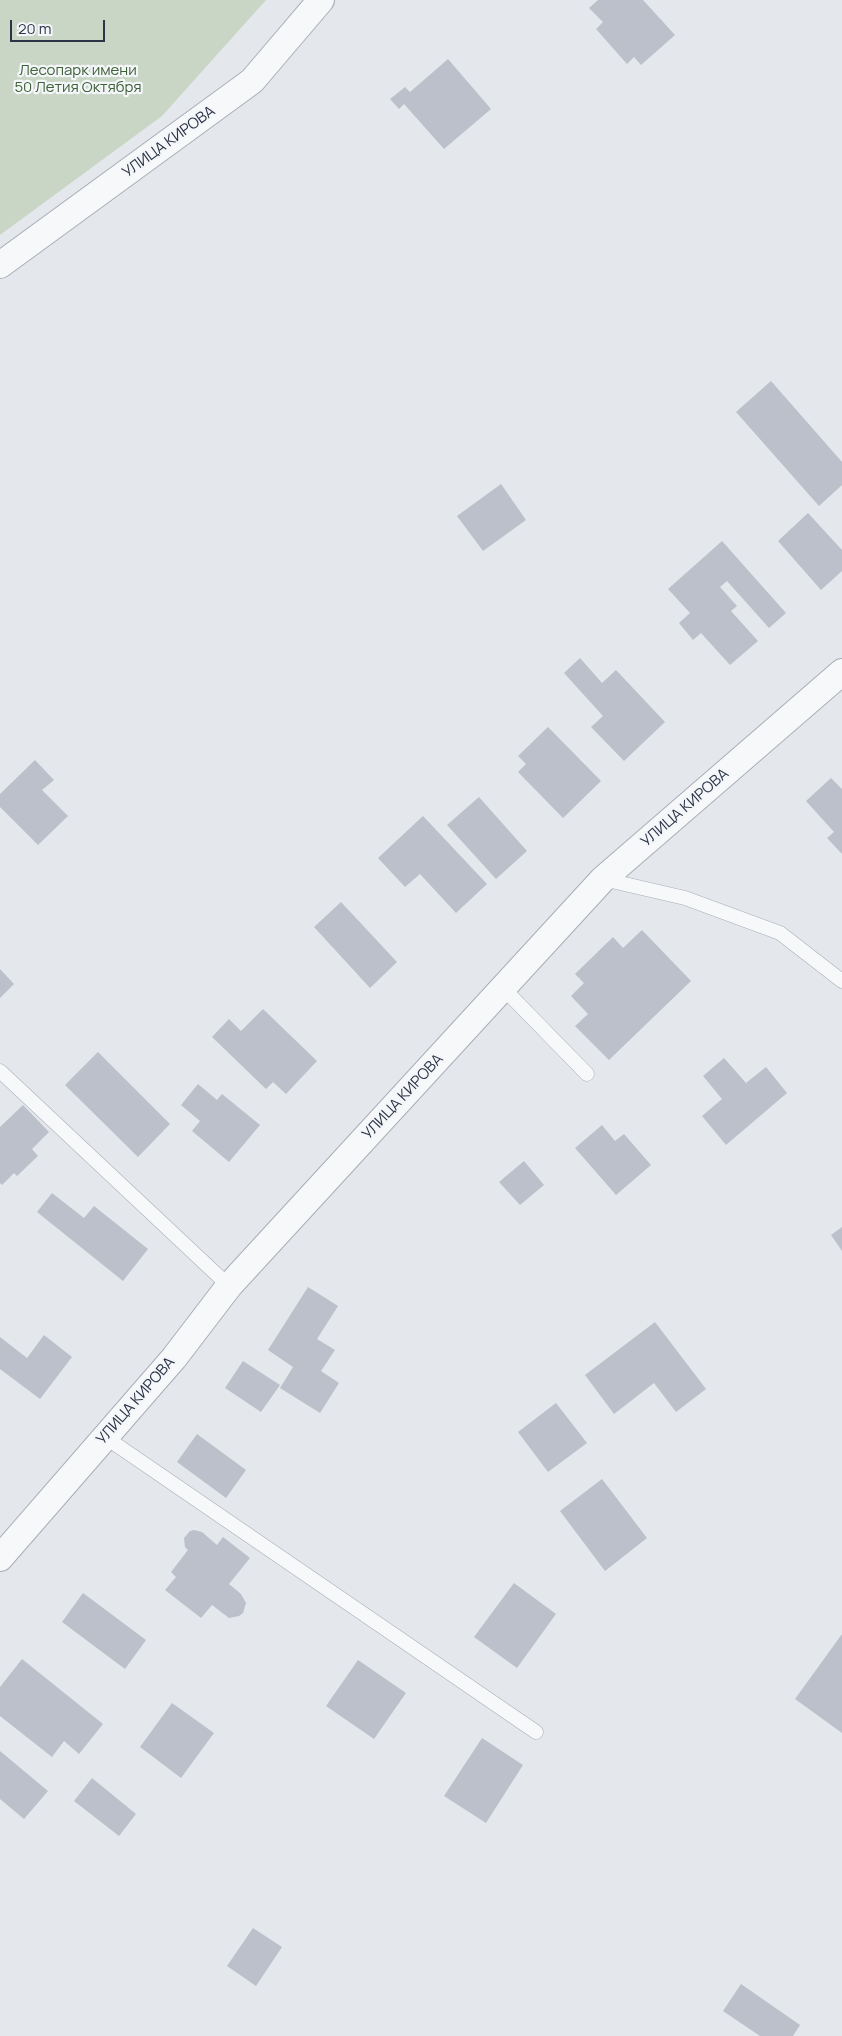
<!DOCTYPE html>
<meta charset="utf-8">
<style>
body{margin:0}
#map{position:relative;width:842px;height:2036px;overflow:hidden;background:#e4e7ec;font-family:Manrope,sans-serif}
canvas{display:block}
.scale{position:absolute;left:10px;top:20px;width:95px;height:22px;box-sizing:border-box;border:2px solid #2b3445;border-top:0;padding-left:6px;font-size:15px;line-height:18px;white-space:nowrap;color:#2b3445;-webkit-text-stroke:4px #f4f6f9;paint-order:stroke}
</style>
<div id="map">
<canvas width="842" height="2036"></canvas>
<div class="scale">20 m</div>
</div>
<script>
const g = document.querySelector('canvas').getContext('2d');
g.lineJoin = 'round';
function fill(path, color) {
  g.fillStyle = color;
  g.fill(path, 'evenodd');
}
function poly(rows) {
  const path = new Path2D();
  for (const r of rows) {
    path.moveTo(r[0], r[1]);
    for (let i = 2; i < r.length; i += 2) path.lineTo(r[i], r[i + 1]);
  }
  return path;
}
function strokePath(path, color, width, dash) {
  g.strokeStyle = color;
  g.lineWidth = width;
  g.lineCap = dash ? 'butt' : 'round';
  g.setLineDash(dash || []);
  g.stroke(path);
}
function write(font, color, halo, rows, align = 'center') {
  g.font = font + ' Manrope,sans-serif';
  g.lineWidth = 4.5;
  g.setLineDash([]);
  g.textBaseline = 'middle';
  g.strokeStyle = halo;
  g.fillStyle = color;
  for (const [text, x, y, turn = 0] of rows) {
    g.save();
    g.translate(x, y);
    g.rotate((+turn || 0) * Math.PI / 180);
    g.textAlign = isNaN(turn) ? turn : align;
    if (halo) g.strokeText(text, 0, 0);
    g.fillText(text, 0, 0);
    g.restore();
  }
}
const green = poly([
 [0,0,266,0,162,116,0,235]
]);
const building = poly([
 [598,0,643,0,675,35,641,65,634,57,627,64,596,29,603,22,589,8],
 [448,59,491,109,444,149,404,104,399,109,390,99,405,87,410,92],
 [771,381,842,462,842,485,819,506,736,412],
 [501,484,526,520,483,551,457,516],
 [808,513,842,550,842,571,821,590,778,541],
 [722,541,786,613,769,628,727,581,720,587,737,606,731,611,758,641,730,665,701,633,693,640,679,623,690,613,668,589],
 [580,658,602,683,616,670,665,722,624,761,591,727,603,716,564,673],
 [548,727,601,781,563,818,518,772,526,764,518,756],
 [35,760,54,780,42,790,68,816,38,845,0,807,0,794],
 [831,778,842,789,842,854,827,838,834,832,806,801],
 [479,797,527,851,496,879,447,825],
 [423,816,487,884,456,913,420,874,405,887,378,858],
 [341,902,397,962,370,988,314,927],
 [642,930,691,981,609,1060,575,1026,588,1014,571,996,584,983,575,974,613,937,623,948],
 [0,969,14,984,0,998],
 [263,1009,317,1061,286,1094,273,1082,266,1089,212,1037,229,1019,241,1031],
 [98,1052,170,1124,138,1157,65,1085],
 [724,1058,746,1083,766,1067,787,1093,726,1145,702,1116,722,1099,703,1076],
 [198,1084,217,1100,222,1094,260,1125,229,1162,192,1131,200,1121,181,1105],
 [23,1105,49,1132,32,1149,38,1156,17,1176,14,1173,2,1185,0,1183,0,1127],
 [602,1125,615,1141,624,1134,651,1165,616,1195,575,1148],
 [524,1161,544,1185,520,1205,499,1182],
 [52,1193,84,1218,94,1206,148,1249,123,1281,37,1212],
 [842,1227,842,1251,831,1235],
 [308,1287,338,1306,317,1339,335,1350,321,1371,339,1383,320,1413,280,1388,293,1367,268,1350],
 [655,1322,706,1389,676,1412,654,1383,614,1414,585,1375],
 [44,1335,72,1357,40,1399,0,1369,0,1337,27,1358],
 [243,1361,280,1385,261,1412,225,1388],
 [556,1403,587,1443,548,1472,518,1432],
 [197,1434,246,1470,226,1498,177,1462],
 [602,1479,647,1538,605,1571,560,1511],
 [194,1530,202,1532,217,1545,223,1537,250,1558,229,1584,241,1594,246,1603,243,1613,239,1616,229,1618,212,1605,201,1618,165,1590,176,1577,171,1572,188,1550,185,1547,184,1538,190,1531],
 [514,1583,556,1614,517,1668,474,1637],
 [83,1593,146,1640,125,1669,62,1622],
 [842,1634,842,1733,795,1699],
 [22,1659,103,1724,79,1754,64,1741,52,1757,0,1716,0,1687],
 [358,1660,406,1693,374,1739,326,1706],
 [172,1703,214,1733,181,1778,140,1747],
 [482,1738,523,1765,486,1823,444,1796],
 [0,1751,48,1791,24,1819,0,1799],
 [92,1778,136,1814,119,1836,74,1801],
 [253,1928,282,1947,256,1986,227,1966],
 [741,1984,800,2025,793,2036,760,2036,723,2011]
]);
const lane = poly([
 [603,879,685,898,780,933,842,981],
 [503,988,587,1074],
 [0,1071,229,1286],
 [105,1437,536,1732]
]);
const street = poly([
 [0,265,252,81,321,0],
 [0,1558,174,1358,229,1286,603,879,842,672]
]);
const parkNames = [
 ["Лесопарк имени",78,71],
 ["50 Летия Октября",78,88]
];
const streetNames = [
 ["УЛИЦА КИРОВА",169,142,-36],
 ["УЛИЦА КИРОВА",685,808,-41],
 ["УЛИЦА КИРОВА",403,1097,-47],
 ["УЛИЦА КИРОВА",136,1401,-49]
];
fill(green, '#c9d6c5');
fill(building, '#bbc0ca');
strokePath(lane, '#a9aeb7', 15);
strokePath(street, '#a9aeb7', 28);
strokePath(lane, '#f7f8fa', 14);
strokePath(street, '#f7f8fa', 26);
write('15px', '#3f6138', '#f4f6f9', parkNames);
write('15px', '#2b3445', '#f4f6f9', streetNames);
</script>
